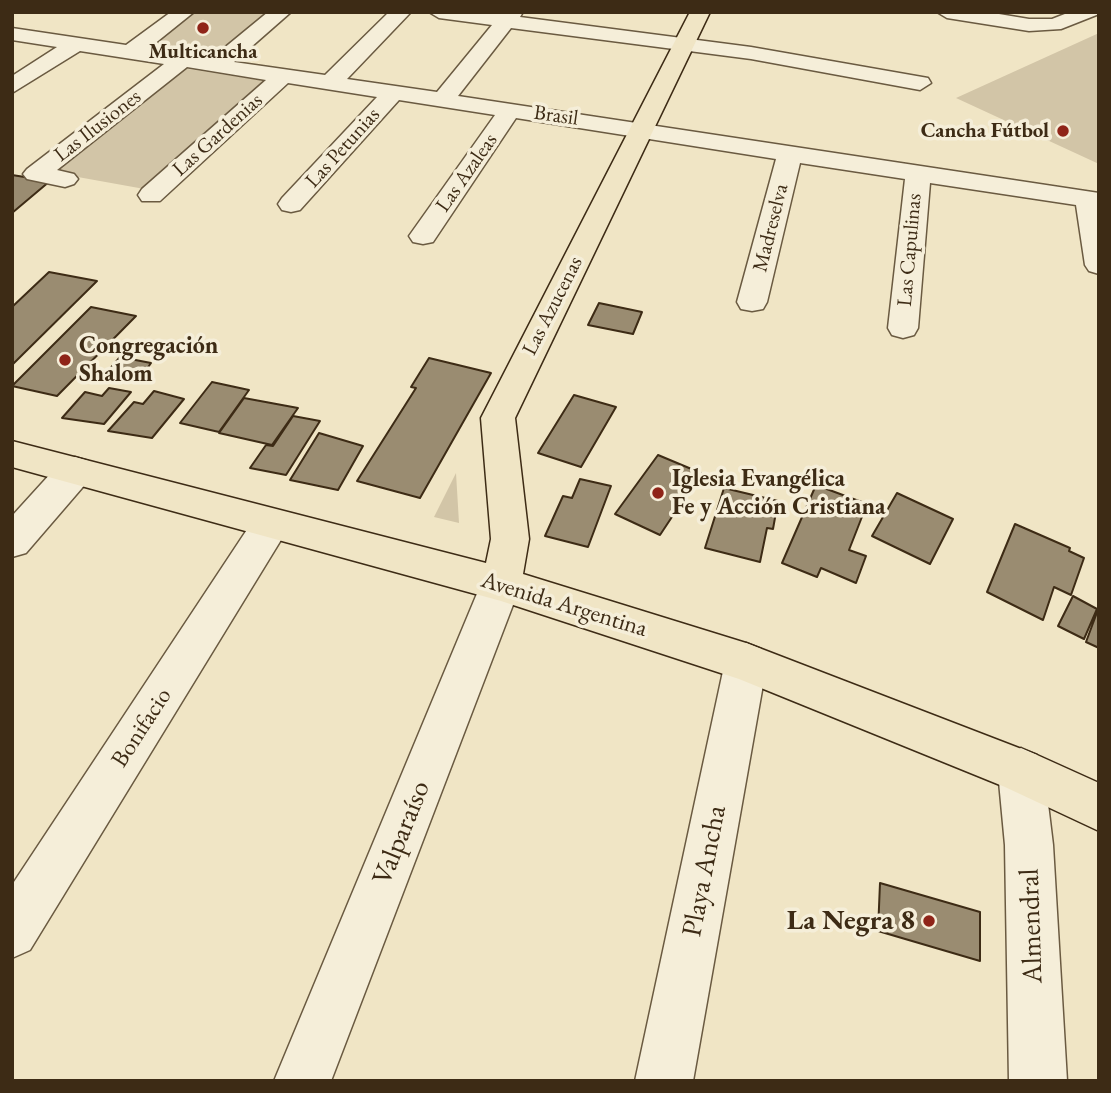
<!DOCTYPE html>
<meta charset="utf-8">
<style>
body{margin:0}
#map{position:relative;width:1111px;height:1093px;overflow:hidden;background:#f0e5c5;font-family:"EB Garamond",serif}
canvas{display:block}
.frame{position:absolute;inset:0;border:14px solid #3d2b15;pointer-events:none}
</style>
<div id="map">
<canvas width="1111" height="1093"></canvas>
<div class="frame"></div>
</div>
<script>
const g = document.querySelector('canvas').getContext('2d');
g.lineJoin = 'round';
function fill(path, color) {
  g.fillStyle = color;
  g.fill(path, 'evenodd');
}
function poly(rows) {
  const path = new Path2D();
  for (const r of rows) {
    path.moveTo(r[0], r[1]);
    for (let i = 2; i < r.length; i += 2) path.lineTo(r[i], r[i + 1]);
  }
  return path;
}
function strokePath(path, color, width, dash) {
  g.strokeStyle = color;
  g.lineWidth = width;
  g.lineCap = dash ? 'butt' : 'round';
  g.setLineDash(dash || []);
  g.stroke(path);
}
function write(font, color, halo, rows, align = 'center') {
  g.font = font + ' "EB Garamond",serif';
  g.lineWidth = 7;
  g.setLineDash([]);
  g.textBaseline = 'middle';
  g.strokeStyle = halo;
  g.fillStyle = color;
  for (const [text, x, y, turn = 0] of rows) {
    g.save();
    g.translate(x, y);
    g.rotate((+turn || 0) * Math.PI / 180);
    g.textAlign = isNaN(turn) ? turn : align;
    if (halo) g.strokeText(text, 0, 0);
    g.fillText(text, 0, 0);
    g.restore();
  }
}
const green = poly([
 [192,12,273,12,220,55,146,45],
 [1099,33,1099,164,956,98],
 [182,68,265,81,150,190,50,172],
 [456,473,459,523,434,517]
]);
const building = poly([
 [12,175,50,181,12,213,12,175],
 [49,272,97,281,12,365,12,307,49,272],
 [599,303,642,312,633,334,588,325,599,303],
 [91,307,136,316,57,396,12,386,91,307],
 [120,357,151,363,144,373,131,370,122,381,103,377,120,357],
 [429,358,491,373,420,498,357,481,416,388,411,387,429,358],
 [212,382,249,390,219,432,180,423,212,382],
 [109,388,131,392,104,424,62,418,85,392,102,396,109,388],
 [154,391,184,399,152,438,108,431,134,402,143,404,154,391],
 [574,395,616,407,581,467,538,453,574,395],
 [244,398,298,408,272,445,219,433,244,398],
 [293,416,320,421,286,475,250,468,266,445,273,446,293,416],
 [319,433,363,446,338,490,290,480,319,433],
 [658,455,701,473,660,535,615,514,658,455],
 [580,479,611,486,588,547,545,536,563,496,572,498,580,479],
 [816,485,867,504,849,550,866,556,856,583,821,568,817,577,782,563,816,485],
 [724,488,778,501,773,529,767,528,760,562,705,548,724,488],
 [897,493,953,519,930,564,872,536,897,493],
 [1015,524,1070,548,1069,551,1084,558,1071,595,1054,587,1043,620,987,592,1015,524],
 [1073,596,1097,609,1084,639,1058,626,1073,596],
 [1099,607,1099,648,1086,642,1099,607],
 [880,883,980,912,980,961,878,931,880,883]
]);
const minor = poly([
 [171,12,194,12,148,49,212,58,268,12,291,12,234,62,325,75,389,12,411,12,347,79,437,92,492,25,439,18,429,12,523,12,520,17,751,47,928,78,931,83,920,90,751,59,511,28,458,96,1099,193,1099,274,1089,271,1085,265,1076,205,930,183,918,328,914,335,903,338,892,335,888,328,905,179,800,163,767,302,763,309,752,311,741,309,737,302,776,159,516,118,433,242,423,244,413,242,409,236,495,115,399,100,300,210,291,212,282,210,278,204,282,198,377,97,288,83,160,201,142,201,138,195,142,189,266,80,187,67,57,170,74,174,78,179,74,184,65,187,27,179,23,174,27,169,164,64,80,51,12,93,12,76,57,47,12,40,12,28,126,45,171,12],
 [937,12,987,12,1029,19,1052,19,1070,12,1099,14,1061,29,1029,31,947,18,937,12],
 [75,457,88,461,93,471,88,481,26,553,12,557,12,516,62,461,75,457],
 [271,509,284,513,290,524,284,535,30,950,12,958,12,885,258,513,271,509],
 [501,567,515,572,521,584,331,1081,274,1081,481,584,487,572,501,567],
 [746,643,761,649,767,662,693,1081,635,1081,725,662,731,649,746,643],
 [1021,748,1037,755,1044,771,1053,845,1067,1081,1009,1081,1005,845,998,771,1005,755,1021,748]
]);
const major = poly([
 [690,12,710,12,515,418,529,539,523,574,746,643,1037,755,1099,783,1099,831,1005,787,739,679,501,601,12,467,12,441,486,563,491,539,481,418,690,12]
]);
const markers = [
 [203,28,7,"#8f2418"],
 [1063,131,7,"#8f2418"],
 [65,360,7,"#8f2418"],
 [658,493,7,"#8f2418"],
 [929,921,7,"#8f2418"]
];
const farPoinames = [
 ["Multicancha",203,52],
 ["Cancha Fútbol",1049,131,"right"]
];
const farStreetnames = [
 ["Brasil",556,116,8],
 ["Las Ilusiones",98,126,-38],
 ["Las Gardenias",218,135,-42],
 ["Las Petunias",343,148,-48],
 ["Las Azaleas",467,173,-55],
 ["Madreselva",771,228,-76],
 ["Las Capulinas",910,250,-85],
 ["Las Azucenas",553,306,-63]
];
const poiNames = [
 ["Congregación",79,346],
 ["Shalom",79,374],
 ["Iglesia Evangélica",672,479],
 ["Fe y Acción Cristiana",672,507]
];
const streetNames = [
 ["Avenida Argentina",564,605,17],
 ["Bonifacio",142,728,-57]
];
const nearStreetnames = [
 ["Valparaíso",402,833,-68],
 ["Playa Ancha",705,871,-79],
 ["Almendral",1032,926,-92]
];
const nearPoinames = [
 ["La Negra 8",915,921]
];
fill(green, '#d2c5a7');
fill(building, '#9a8c71');
strokePath(building, '#3d2b15', 2);
strokePath(minor, '#6a5a41', 3);
strokePath(major, '#3d2b15', 3);
fill(minor, '#f5eed9');
fill(major, '#f0e5c5');
for (const [x, y, r, color] of markers) {
  const dot = new Path2D();
  dot.arc(x, y, r, 0, 2 * Math.PI);
  g.fillStyle = color;
  g.fill(dot);
  strokePath(dot, '#f5eed9', 2.5);
}
write('bold 21px', '#3d2b15', '#f5eed9', farPoinames);
write('21px', '#3d2b15', '#f5eed9', farStreetnames);
write('bold 24px', '#3d2b15', '#f5eed9', poiNames, 'left');
write('24px', '#3d2b15', '#f5eed9', streetNames);
write('28px', '#3d2b15', '#f5eed9', nearStreetnames);
write('bold 28px', '#3d2b15', '#f5eed9', nearPoinames, 'right');
</script>
